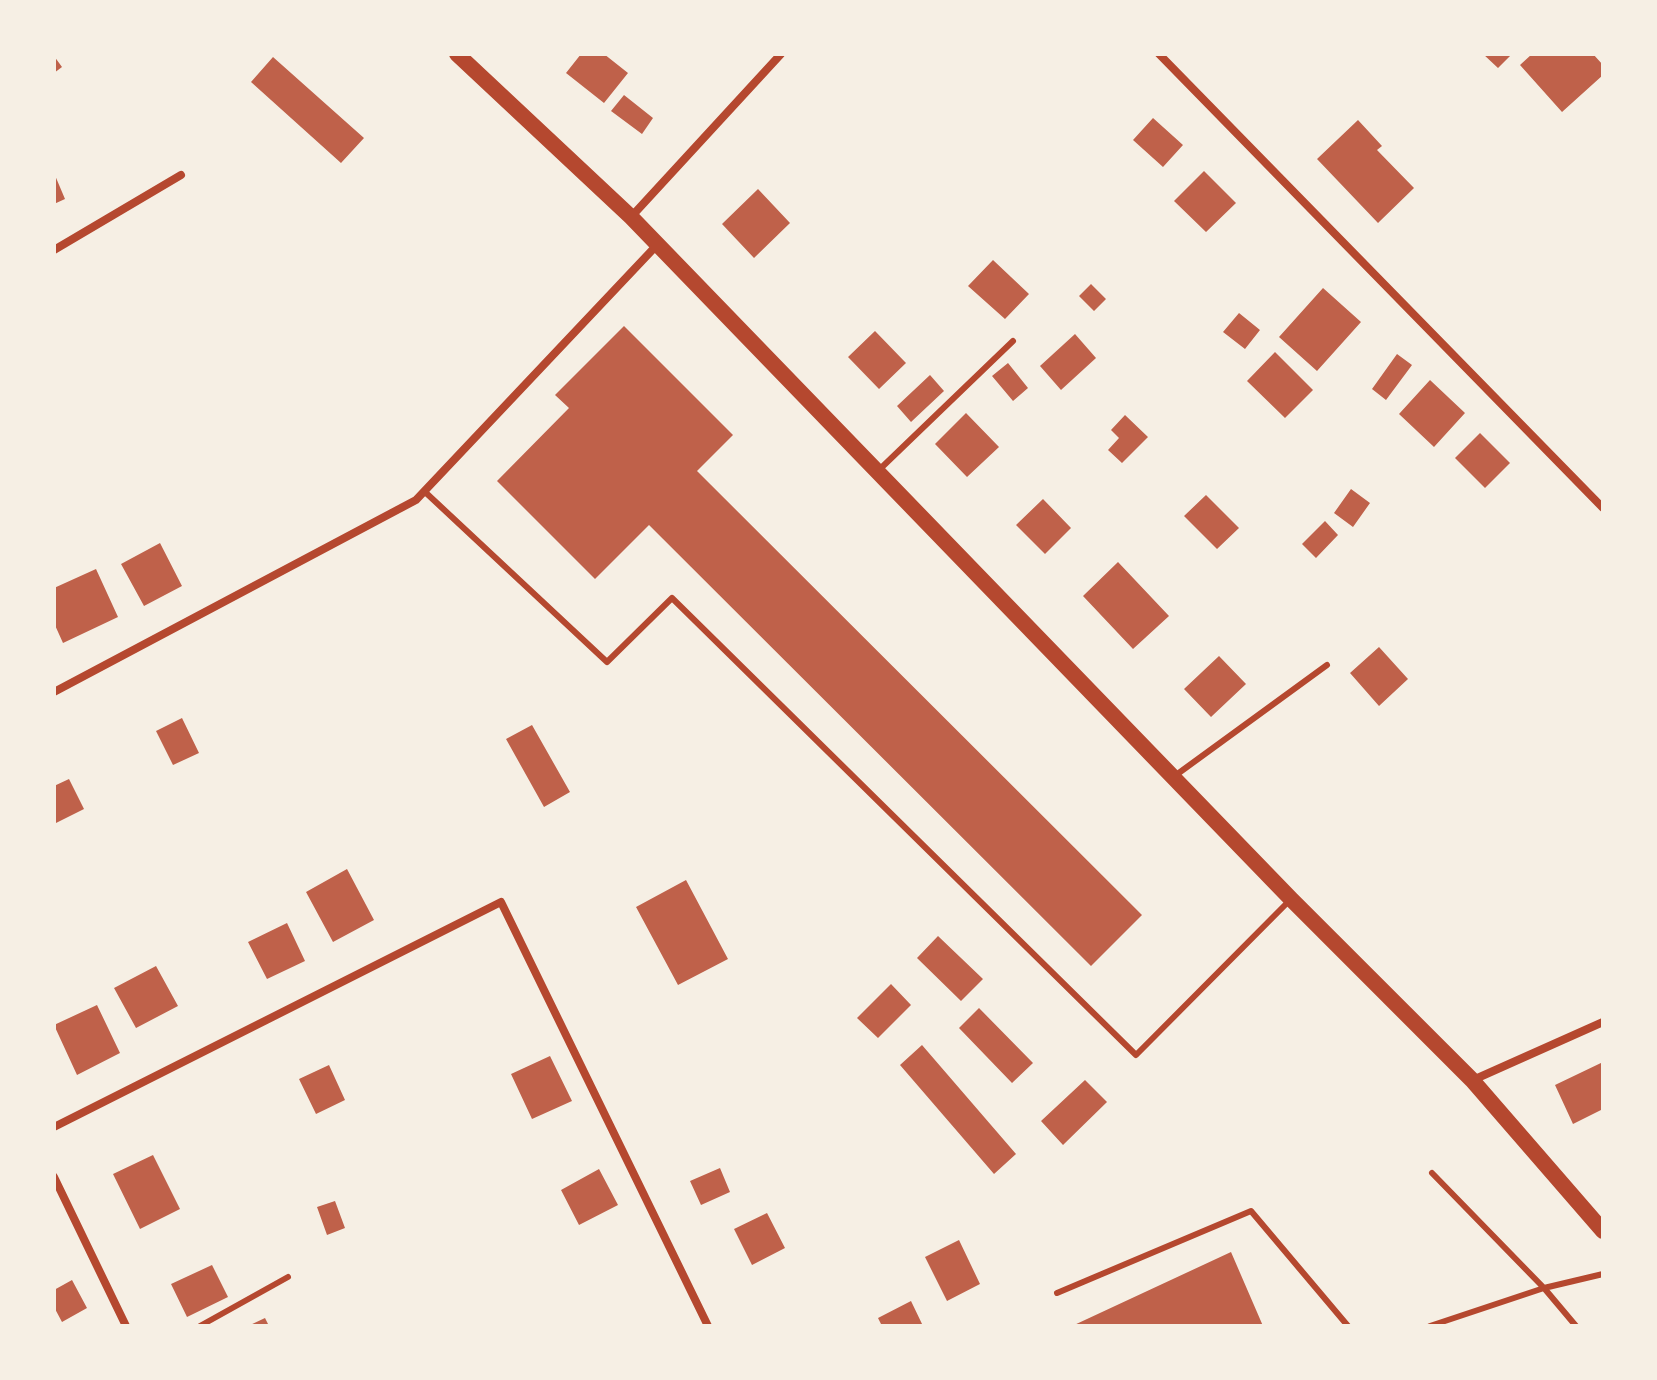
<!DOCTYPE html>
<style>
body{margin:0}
#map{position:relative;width:1657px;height:1380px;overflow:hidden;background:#f6efe4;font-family:"Exo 2",sans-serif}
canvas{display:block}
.frame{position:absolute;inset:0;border:56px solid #f6efe4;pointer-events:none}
</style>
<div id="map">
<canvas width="1657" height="1380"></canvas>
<div class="frame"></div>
</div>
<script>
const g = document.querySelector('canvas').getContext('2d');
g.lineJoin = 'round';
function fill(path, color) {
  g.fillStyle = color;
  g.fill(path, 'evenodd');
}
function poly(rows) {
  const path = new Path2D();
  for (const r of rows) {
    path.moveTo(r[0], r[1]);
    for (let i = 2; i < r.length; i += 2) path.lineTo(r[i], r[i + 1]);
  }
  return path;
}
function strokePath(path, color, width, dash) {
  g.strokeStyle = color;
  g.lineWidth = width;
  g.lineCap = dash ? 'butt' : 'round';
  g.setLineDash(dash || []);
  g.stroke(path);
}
const building = poly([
 [581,54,604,54,628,73,604,103,566,73],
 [1483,54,1512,54,1498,68],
 [1532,54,1593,54,1603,65,1603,75,1562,112,1520,65],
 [54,56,62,67,54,73],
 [273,57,364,138,341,163,251,82],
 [624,95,653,118,642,134,611,111],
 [1153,118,1183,145,1163,167,1133,140],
 [1358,120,1382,146,1377,150,1414,188,1378,223,1317,159],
 [1204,171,1236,203,1206,232,1174,201],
 [54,173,65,199,54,204],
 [758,189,790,223,754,258,722,224],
 [993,260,1029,294,1005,319,968,286],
 [1091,284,1106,299,1094,311,1079,296],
 [1323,288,1361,322,1317,371,1279,337],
 [1239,313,1260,330,1245,349,1223,332],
 [624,326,733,435,697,471,1142,915,1091,966,649,525,595,579,497,481,569,408,555,395],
 [875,331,906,363,879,389,848,357],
 [1075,334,1096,358,1061,390,1040,366],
 [1275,352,1313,390,1285,418,1247,381],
 [1397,354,1412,365,1386,400,1372,389],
 [1008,363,1028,388,1013,401,992,376],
 [930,375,944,391,911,422,897,406],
 [1430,380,1465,413,1434,447,1399,414],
 [966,413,999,447,967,477,935,444],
 [1125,415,1148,437,1122,463,1108,450,1119,438,1111,430],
 [1480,433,1510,463,1485,488,1455,458],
 [1351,489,1370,503,1353,527,1334,513],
 [1206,495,1239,528,1217,549,1184,516],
 [1043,499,1071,528,1045,554,1016,525],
 [1325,521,1338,535,1316,558,1302,544],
 [160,543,182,586,144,606,121,564],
 [1118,562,1169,616,1133,649,1083,596],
 [96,569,118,617,63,643,54,623,54,588],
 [1379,647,1408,679,1379,706,1350,673],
 [1219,656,1246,684,1211,717,1184,689],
 [182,718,199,753,173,765,156,731],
 [532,725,570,792,544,807,506,739],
 [69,779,84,809,54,824,54,786],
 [347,869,374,920,333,942,306,892],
 [686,880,728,959,678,985,636,907],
 [287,923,305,961,267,979,248,942],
 [938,936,983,979,961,1001,917,958],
 [156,966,178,1006,136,1028,114,988],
 [891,984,911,1005,878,1038,857,1018],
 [97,1005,120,1053,77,1075,54,1025],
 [979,1008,1033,1063,1012,1083,959,1028],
 [922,1045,1016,1154,994,1174,900,1065],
 [550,1056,572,1101,532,1119,511,1074],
 [1603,1062,1603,1109,1573,1124,1555,1085],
 [329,1065,345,1100,316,1114,299,1079],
 [1085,1080,1107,1102,1063,1145,1041,1121],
 [153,1155,180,1209,140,1229,113,1174],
 [720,1168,730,1192,701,1205,690,1181],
 [599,1169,618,1205,579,1225,561,1190],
 [335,1201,345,1228,327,1235,317,1207],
 [767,1213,785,1248,752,1265,734,1229],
 [959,1240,980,1284,947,1301,925,1257],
 [1231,1252,1263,1326,1072,1326],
 [212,1265,228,1297,187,1317,171,1284],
 [72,1280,87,1308,62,1322,54,1307,54,1290],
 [911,1301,923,1326,882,1326,878,1318],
 [265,1318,269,1326,248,1326]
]);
const service = poly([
 [880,469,1013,341],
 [424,491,607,662,672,598,1136,1055,1291,899],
 [1176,775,1327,665],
 [1432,1173,1544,1288,1576,1326],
 [1057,1293,1251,1211,1348,1326],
 [200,1326,288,1277],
 [1430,1326,1544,1288,1603,1274]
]);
const minor = poly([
 [1159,54,1603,508],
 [631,217,781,54],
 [54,250,181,175],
 [54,692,416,500,657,245],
 [1473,1080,1603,1022],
 [54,1127,501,902,708,1326],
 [54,1177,126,1326]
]);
const secondary = poly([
 [457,54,631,217,1291,899,1472,1080,1603,1231]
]);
fill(building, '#bf614a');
strokePath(service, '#b5482f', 6);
strokePath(minor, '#b5482f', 8);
strokePath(secondary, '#b5482f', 16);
</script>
